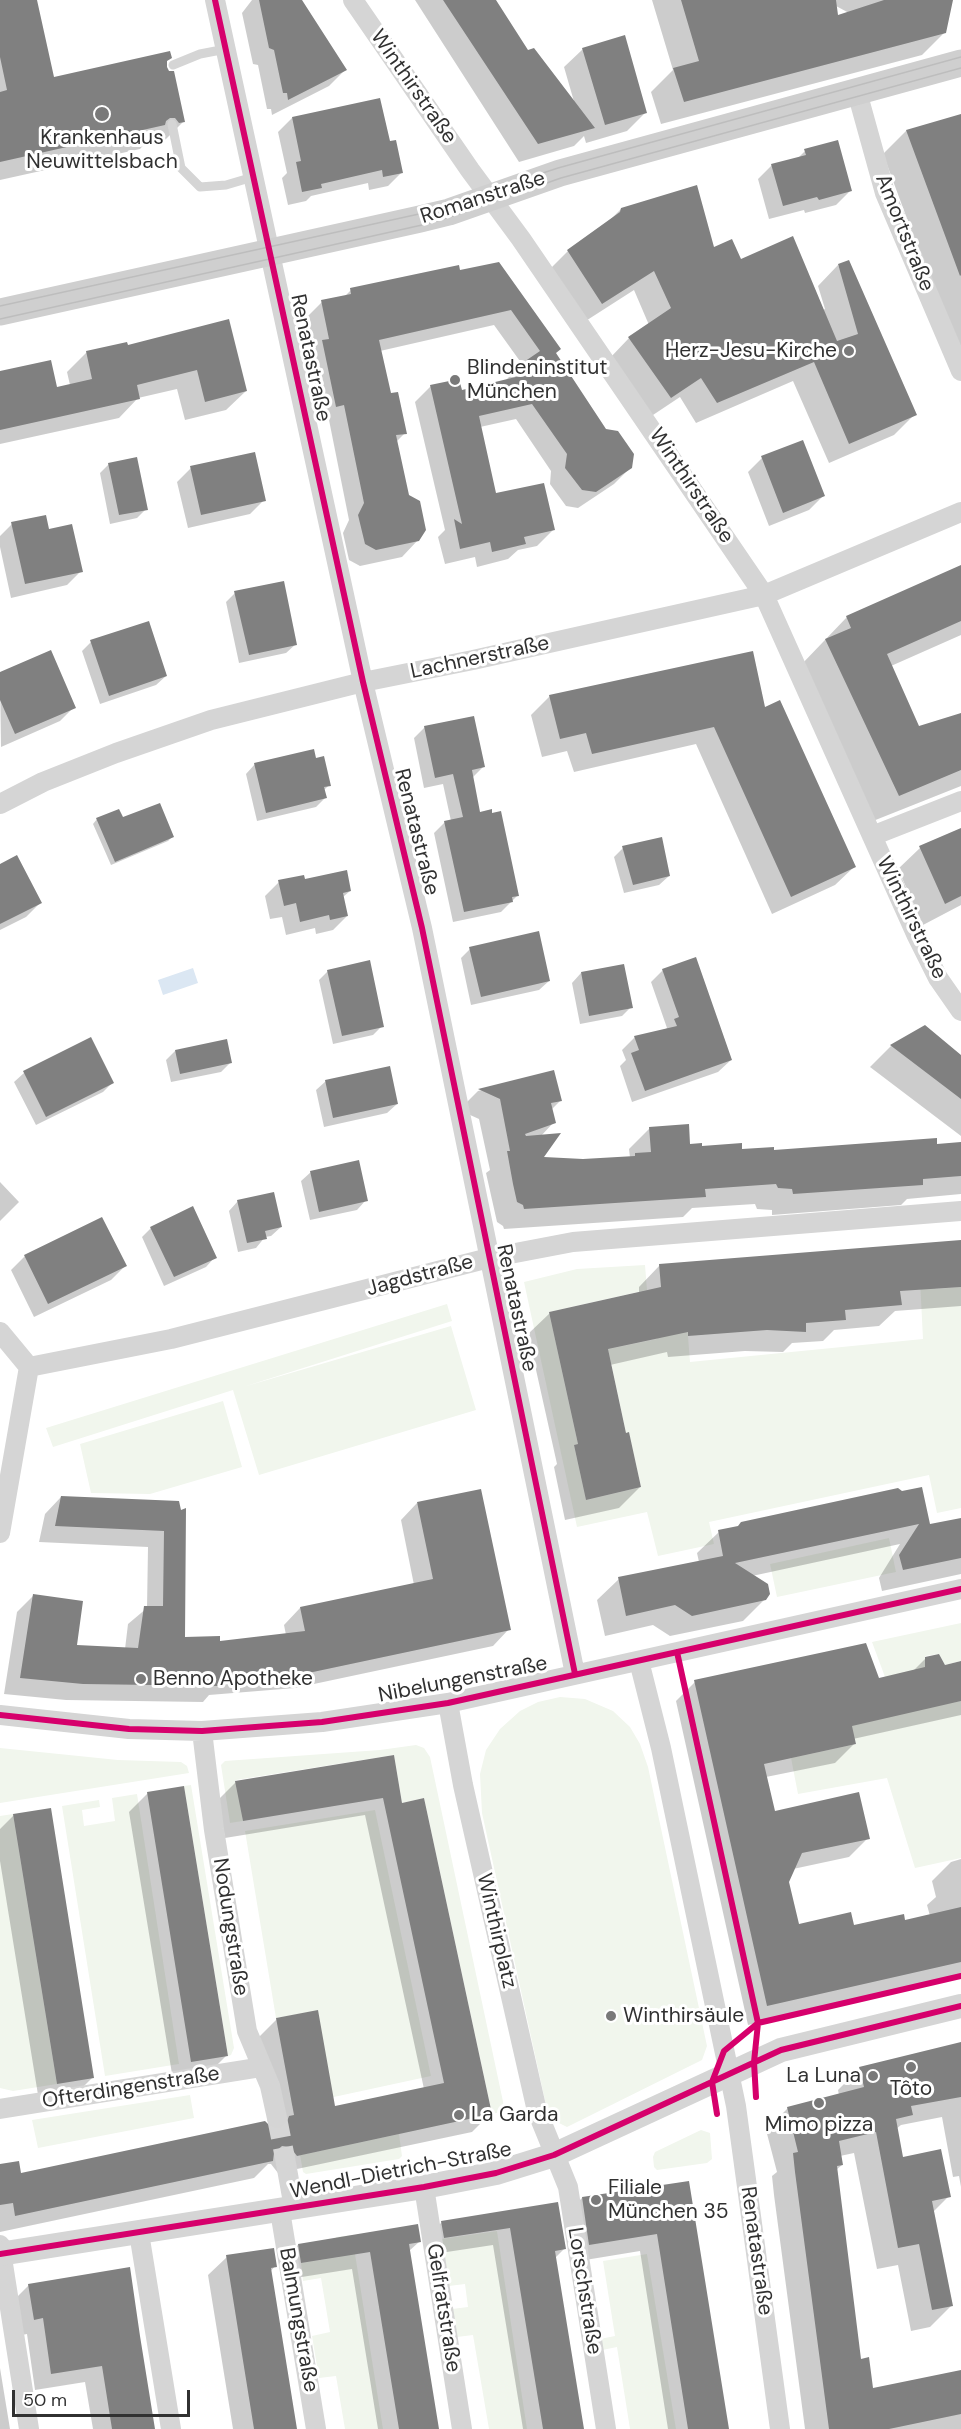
<!DOCTYPE html>
<meta charset="utf-8">
<style>
body{margin:0}
#map{position:relative;width:961px;height:2429px;overflow:hidden;background:#fff;font-family:"DM Sans",sans-serif}
canvas{display:block}
.scale{position:absolute;left:12px;top:2390px;width:178px;height:27px;box-sizing:border-box;border:3px solid #313131;border-top:0;padding-left:8px;font-size:18px;line-height:21px;white-space:nowrap;color:#313131;-webkit-text-stroke:4px #fff;paint-order:stroke}
</style>
<div id="map">
<canvas width="961" height="2429"></canvas>
<div class="scale">50 m</div>
</div>
<script>
const g = document.querySelector('canvas').getContext('2d');
g.lineJoin = 'round';
function fill(path, color) {
  g.fillStyle = color;
  g.fill(path, 'evenodd');
}
function poly(rows) {
  const path = new Path2D();
  for (const r of rows) {
    path.moveTo(r[0], r[1]);
    for (let i = 2; i < r.length; i += 2) path.lineTo(r[i], r[i + 1]);
  }
  return path;
}
function strokePath(path, color, width, dash) {
  g.strokeStyle = color;
  g.lineWidth = width;
  g.lineCap = dash ? 'butt' : 'round';
  g.setLineDash(dash || []);
  g.stroke(path);
}
function write(font, color, halo, rows, align = 'center') {
  g.font = font + ' "DM Sans",sans-serif';
  g.lineWidth = 6;
  g.setLineDash([]);
  g.textBaseline = 'middle';
  g.strokeStyle = halo;
  g.fillStyle = color;
  for (const [text, x, y, turn = 0] of rows) {
    g.save();
    g.translate(x, y);
    g.rotate((+turn || 0) * Math.PI / 180);
    g.textAlign = isNaN(turn) ? turn : align;
    if (halo) g.strokeText(text, 0, 0);
    g.fillText(text, 0, 0);
    g.restore();
  }
}
const green = poly([
 [645,1265,647,1290,549,1312,578,1444,574,1445,586,1500,641,1487,629,1433,626,1433,608,1349,657,1339,651,1308,686,1311,690,1362,923,1339,920,1280,936,1289,961,1287,961,1508,937,1513,929,1475,709,1522,714,1544,658,1556,647,1512,577,1527,524,1282,577,1269],
 [447,1304,452,1321,243,1387,451,1326,476,1410,259,1475,233,1390,53,1447,46,1428],
 [223,1401,242,1467,150,1494,91,1493,80,1444],
 [889,1538,896,1572,777,1597,770,1564],
 [961,1623,961,1661,945,1665,939,1654,925,1656,925,1668,885,1677,872,1642],
 [560,1697,585,1699,613,1711,630,1727,640,1744,648,1767,707,2046,702,2060,567,2127,553,2120,546,2105,482,1813,480,1774,486,1750,500,1729,520,1711,538,1702],
 [961,1701,961,1858,915,1868,887,1778,798,1794,791,1758,856,1744,851,1723],
 [416,1745,424,1748,430,1757,505,2111,492,2114,424,1798,402,1803,394,1755,236,1780,243,1821,230,1823,221,1765,225,1761,380,1750],
 [0,1748,118,1760,181,1762,187,1766,189,1773,0,1803],
 [191,1785,234,2048,231,2055,228,2056,184,1786],
 [137,1794,179,2064,105,2076,62,1806,99,1800,100,1807,82,1810,84,1826,115,1821,112,1798],
 [375,1810,431,2076,292,2106,289,2085,318,2011,276,2018,245,1831],
 [13,1814,57,2084,13,2091,0,2088,0,1816],
 [190,2095,194,2118,38,2148,32,2120],
 [701,2130,710,2133,712,2159,707,2163,657,2170,654,2167,653,2157,655,2152],
 [399,2134,402,2156,399,2159,306,2174,303,2172,300,2155],
 [497,2231,527,2429,489,2429,473,2335,457,2337,452,2309,468,2307,465,2284,449,2286,441,2239],
 [352,2235,383,2429,345,2429,336,2376,319,2378,312,2336,330,2332,321,2278,303,2281,301,2263,339,2257,336,2237],
 [647,2254,676,2429,630,2429,617,2347,602,2350,600,2339,615,2336,603,2261]
]);
const water = poly([
 [193,968,198,983,163,995,158,980]
]);
const shadow = poly([
 [0,0,35,0,53,79,166,62,165,67,184,121,160,145,154,146,147,141,140,149,0,180],
 [252,0,300,0,345,70,329,86,272,115,271,109,267,109,258,65,253,64,242,13],
 [415,0,495,0,564,111,575,105,564,67,583,49,645,113,627,131,586,143,584,136,574,146,519,162],
 [652,0,792,0,823,21,849,13,825,0,951,0,945,32,922,55,661,124,651,92,673,70],
 [961,115,961,349,935,294,883,154,906,131],
 [292,118,388,143,402,172,388,186,369,190,368,183,311,196,306,201,288,205,282,178,287,173,278,132],
 [805,151,850,191,836,205,805,213,804,210,769,219,758,179,772,165,798,158],
 [621,209,740,261,823,310,825,309,818,286,838,265,915,414,894,435,829,463,793,381,696,423,680,397,650,417,609,359,629,338,649,325,634,290,581,324,548,271,568,251,607,223],
 [499,264,554,354,630,468,614,484,578,508,566,506,550,484,551,471,516,419,480,427,495,495,553,530,537,546,518,550,508,559,477,567,475,557,445,564,438,537,445,530,415,402,431,386,460,391,505,381,522,364,494,325,380,351,389,395,405,433,396,442,418,540,402,557,360,566,349,560,343,533,349,520,329,420,320,422,307,358,313,351,306,318,322,302,344,297,351,290],
 [228,321,246,391,226,410,185,420,177,389,138,398,119,418,0,444,0,372,56,388,70,385,67,372,87,352,127,347],
 [802,442,823,496,809,510,769,526,748,472,762,458],
 [109,464,146,509,137,518,110,524,100,473],
 [191,468,264,500,250,514,188,528,177,482],
 [12,524,48,531,81,571,67,585,11,598,0,547,0,536],
 [961,567,961,635,891,666,919,728,961,714,961,786,873,821,800,666,847,617],
 [235,593,296,644,286,653,239,663,226,602],
 [91,642,166,676,156,685,100,704,82,651],
 [0,673,74,707,60,721,1,747],
 [550,696,764,709,854,867,835,885,772,914,696,744,574,772,567,751,542,757,531,715],
 [425,727,483,767,472,778,479,814,518,895,501,912,453,922,434,833,445,822,451,821,443,784,424,788,414,738],
 [315,760,329,785,323,791,325,798,316,807,257,821,246,774,255,764],
 [97,819,122,819,173,836,168,841,111,865,93,824],
 [961,830,961,905,923,925,898,869,920,848],
 [623,848,669,876,659,885,624,893,614,857],
 [0,865,40,903,26,917,0,930],
 [304,881,350,891,343,897,347,916,333,930,316,934,315,928,286,935,282,917,270,919,265,896,279,882],
 [470,949,549,981,539,990,471,1005,461,958],
 [663,970,731,1060,718,1072,632,1102,620,1066,626,1060,622,1050,635,1037,664,1031,667,1028,651,982],
 [328,971,382,1026,373,1035,333,1044,319,980],
 [581,973,631,1007,622,1016,580,1024,572,983],
 [925,1027,961,1058,961,1136,870,1067,891,1046],
 [90,1039,112,1083,103,1092,36,1125,14,1082,24,1073],
 [175,1051,230,1063,221,1072,171,1082,166,1060],
 [553,1072,560,1101,551,1110,554,1122,541,1136,541,1158,583,1160,630,1158,629,1149,650,1128,689,1145,741,1151,773,1151,961,1144,961,1194,907,1199,901,1205,772,1215,772,1210,757,1209,755,1204,692,1208,683,1217,504,1229,503,1226,497,1222,486,1173,490,1170,479,1119,459,1110,478,1091],
 [326,1081,397,1104,387,1113,324,1127,316,1090],
 [311,1172,366,1200,357,1210,310,1220,301,1181],
 [0,1182,19,1202,0,1221],
 [238,1201,281,1227,271,1236,265,1237,256,1248,238,1252,229,1211],
 [151,1228,215,1257,206,1267,164,1286,142,1237],
 [961,1242,961,1306,895,1311,879,1326,834,1330,823,1341,792,1343,783,1352,745,1351,668,1357,667,1352,610,1365,625,1435,640,1487,619,1508,565,1520,554,1467,557,1464,528,1334,550,1313,639,1294,639,1287,660,1265],
 [25,1256,125,1266,111,1280,34,1317,11,1270],
 [898,1490,929,1526,961,1519,961,1574,882,1591,879,1578,900,1544,752,1576,765,1599,743,1621,670,1636,653,1625,605,1636,597,1600,619,1579,699,1562,697,1553,719,1532],
 [61,1497,178,1503,184,1639,219,1643,286,1635,284,1625,300,1608,414,1585,401,1520,417,1503,509,1629,493,1646,295,1688,209,1695,203,1702,66,1700,4,1694,17,1612,34,1595,75,1647,125,1649,128,1624,147,1608,148,1547,39,1542,45,1514],
 [926,1658,944,1667,961,1663,961,1715,853,1739,854,1744,835,1763,766,1777,774,1812,868,1838,849,1857,793,1869,788,1882,798,1926,853,1927,904,1922,930,1916,927,1905,936,1897,932,1881,951,1862,961,1859,961,1975,748,2025,676,1701,695,1682,878,1680,912,1672],
 [393,1756,401,1805,490,2114,472,2132,278,2173,271,2164,268,2164,254,2178,0,2232,0,2165,20,2175,276,2131,259,2037,277,2019,334,2108,424,2089,365,1815,225,1838,218,1800,236,1782],
 [148,1793,226,2056,208,2074,173,2080,129,1812],
 [14,1815,93,2077,74,2096,39,2101,0,1861,0,1829],
 [961,2043,961,2187,959,2176,953,2177,942,2117,901,2125,896,2129,901,2158,949,2196,933,2212,952,2305,930,2327,911,2331,898,2265,877,2269,854,2153,840,2156,842,2165,836,2170,860,2360,871,2389,961,2371,961,2429,805,2429,774,2195,772,2176,777,2172,766,2130,788,2108,839,2095,838,2090,859,2069],
 [688,2182,727,2429,668,2429,640,2251,573,2262,565,2215,582,2198],
 [557,2204,564,2249,555,2258,582,2429,523,2429,493,2245,427,2255,424,2240,442,2222],
 [419,2242,409,2251,438,2429,378,2429,352,2269,283,2280,280,2263,298,2245],
 [227,2257,275,2266,270,2272,295,2429,233,2429,208,2275],
 [128,2268,153,2429,93,2429,85,2382,35,2390,27,2334,17,2336,12,2302,29,2285],
 [0,2368,10,2429,0,2429]
]);
const building = poly([
 [0,0,37,0,54,77,170,51,172,58,167,61,167,67,169,71,174,71,185,122,179,123,175,118,170,118,166,121,165,125,0,162,0,92,7,90,0,57],
 [259,0,302,0,347,70,288,100,287,93,283,93,274,50,269,48],
 [443,0,496,0,528,50,534,48,595,128,538,144],
 [681,0,836,0,838,15,884,0,953,0,946,33,684,102,673,68,699,61],
 [625,35,647,113,605,125,582,48],
 [380,98,390,141,396,140,403,173,383,177,382,170,321,184,322,188,302,192,296,162,301,161,292,117],
 [961,114,961,275,960,276,906,130],
 [838,140,852,191,819,200,817,197,783,206,771,164,806,155,804,149],
 [697,185,714,247,732,239,741,259,793,236,837,341,858,334,838,264,849,260,917,415,849,444,814,362,717,403,701,378,671,398,628,337,671,308,654,271,602,304,567,250,620,212,621,208],
 [499,262,561,349,556,353,606,429,618,431,634,454,632,468,596,492,582,490,565,468,567,454,532,404,479,416,496,493,544,483,555,530,524,537,526,544,492,552,490,542,460,549,454,519,462,524,430,385,459,379,462,390,524,375,518,366,540,351,511,310,379,340,391,393,398,392,407,434,396,435,409,495,420,501,426,530,419,541,376,550,365,544,358,515,364,503,344,405,336,407,322,340,329,339,321,300,351,294,350,288,459,265,460,270],
 [229,319,247,391,205,402,197,370,137,385,140,399,0,430,0,371,51,360,57,387,92,379,86,351,127,342,128,345],
 [803,440,825,496,783,513,761,456],
 [255,452,266,501,201,515,190,466],
 [137,457,148,510,119,515,108,463],
 [46,515,49,529,72,524,83,572,25,584,11,522],
 [961,565,961,621,887,654,919,726,961,713,961,770,899,796,825,639,851,628,846,616],
 [284,581,297,645,249,655,234,591],
 [149,621,167,676,109,696,90,640],
 [51,650,76,708,15,734,0,700,0,672],
 [753,651,765,707,780,700,856,867,791,897,714,727,592,754,586,733,560,739,549,695],
 [474,716,485,767,472,770,480,812,492,809,492,813,501,811,519,896,512,897,513,902,464,912,444,821,463,817,453,774,435,778,424,726],
 [314,749,316,758,324,756,331,786,324,787,327,798,266,813,254,763],
 [160,803,174,837,115,862,96,818,119,809,123,817],
 [961,828,961,896,945,904,919,846],
 [662,837,670,876,633,885,622,846],
 [17,855,42,903,0,924,0,864],
 [347,870,351,891,343,893,348,916,330,920,329,915,300,922,296,903,284,906,278,880,304,875,305,879],
 [539,931,550,981,481,997,469,947],
 [696,957,732,1060,645,1091,631,1053,639,1050,634,1036,677,1026,674,1019,679,1017,662,969],
 [370,960,384,1027,342,1036,327,970],
 [624,964,633,1008,589,1016,581,972],
 [925,1025,961,1055,961,1099,890,1045],
 [91,1037,114,1083,46,1117,23,1071],
 [227,1039,232,1063,180,1074,175,1050],
 [390,1066,398,1104,333,1118,325,1080],
 [554,1070,562,1101,551,1103,556,1123,525,1134,526,1136,561,1133,544,1157,583,1159,635,1156,635,1153,651,1152,649,1127,689,1124,690,1144,702,1143,702,1146,742,1143,742,1149,774,1147,774,1150,937,1138,937,1144,961,1142,961,1176,923,1179,923,1185,793,1194,792,1189,778,1188,776,1184,705,1189,706,1197,524,1209,523,1205,517,1202,513,1184,507,1151,510,1151,500,1099,478,1089],
 [359,1160,368,1201,319,1212,310,1171],
 [274,1192,282,1227,265,1231,267,1239,247,1243,237,1200],
 [193,1206,217,1258,174,1277,150,1227],
 [102,1217,127,1266,48,1304,24,1255],
 [961,1240,961,1287,900,1291,902,1305,845,1310,846,1320,806,1323,806,1332,767,1330,688,1336,688,1332,608,1349,626,1433,629,1432,641,1487,586,1500,574,1445,578,1444,549,1312,661,1287,659,1264],
 [922,1487,930,1524,961,1518,961,1558,903,1570,899,1555,919,1524,735,1563,768,1584,770,1594,766,1600,692,1616,675,1605,626,1616,618,1577,723,1556,718,1530,738,1526,741,1522,898,1488,902,1491],
 [481,1489,511,1630,313,1672,221,1680,221,1686,83,1684,20,1678,33,1594,83,1601,77,1645,138,1648,144,1606,163,1606,164,1531,55,1526,61,1496,179,1501,181,1510,186,1508,185,1637,220,1636,220,1641,305,1631,300,1607,433,1579,417,1502],
 [866,1643,879,1678,925,1667,925,1657,939,1654,945,1665,961,1661,961,1701,852,1726,856,1744,764,1764,775,1811,859,1792,870,1839,802,1853,789,1882,799,1924,851,1912,854,1925,904,1914,905,1920,961,1907,961,1962,767,2006,694,1680],
 [394,1755,402,1803,424,1798,492,2114,297,2156,290,2147,282,2146,274,2153,273,2161,15,2216,13,2203,0,2205,0,2164,19,2161,21,2173,265,2121,273,2129,285,2127,289,2116,294,2115,276,2018,318,2010,335,2106,444,2083,383,1798,243,1821,235,1781],
 [184,1786,228,2056,191,2062,147,1792],
 [51,1808,94,2078,57,2084,13,1814],
 [961,2042,961,2097,911,2106,913,2115,896,2119,903,2157,941,2149,951,2197,932,2201,953,2306,932,2310,919,2244,898,2248,876,2132,839,2141,843,2165,837,2166,861,2359,869,2357,873,2388,961,2370,961,2414,889,2429,829,2429,795,2172,793,2153,798,2152,787,2107,864,2087,859,2067],
 [689,2181,729,2429,688,2429,657,2234,589,2245,582,2197],
 [558,2202,566,2249,555,2251,584,2429,543,2429,510,2228,444,2238,441,2221],
 [418,2224,421,2242,409,2244,439,2429,399,2429,370,2252,301,2263,298,2244],
 [274,2248,277,2267,271,2268,297,2429,254,2429,226,2255],
 [130,2267,140,2336,155,2429,112,2429,102,2366,51,2374,43,2318,34,2320,28,2284]
]);
const minorTunnel = poly([
 [277,2118,285,2158]
]);
const service = poly([
 [173,65,200,54,226,49],
 [172,124,181,168,200,187,226,185,253,177]
]);
const minor = poly([
 [215,0,363,682,422,928,575,1674],
 [353,0,470,170,521,239,764,595,916,934,938,978,961,1011],
 [857,92,885,193,961,371],
 [0,804,43,782,116,753,211,720,363,682,473,660,764,595,961,512],
 [872,836,961,801],
 [0,1332,29,1367],
 [29,1367,171,1339,489,1258,573,1242,961,1211],
 [0,1533,29,1367],
 [639,1661,661,1748,736,2106,780,2429],
 [448,1703,463,1785,537,2111,568,2187,606,2429],
 [0,1715,129,1729,202,1731,322,1722,448,1703,961,1589],
 [202,1731,214,1830,247,2031,270,2086,277,2118],
 [0,2109,262,2067],
 [285,2158,294,2208],
 [424,2187,462,2429],
 [280,2211,316,2429],
 [139,2233,171,2429],
 [0,2245,29,2429]
]);
const tertiary = poly([
 [0,2254,424,2187,496,2173,554,2155,781,2050,961,2006]
]);
const secondary = poly([
 [0,312,420,219,449,212,560,173,961,63]
]);
const tram = poly([
 [0,306,419,214,558,168,961,57],
 [0,319,422,225,450,217,561,178,961,68]
]);
const cycleway = poly([
 [215,0,363,682,422,928,575,1674],
 [677,1652,758,2023,754,2062,756,2097],
 [0,1715,129,1729,202,1731,322,1722,448,1703,961,1589],
 [717,2114,712,2082,724,2051,758,2023,961,1976],
 [0,2254,424,2187,496,2173,554,2155,781,2050,961,2006]
]);
const markers = [
 [102,114,8,"#797979"],
 [849,351,6,"#797979"],
 [455,380,6,"#797979"],
 [141,1679,6,"#797979"],
 [611,2016,6,"#797979"],
 [911,2067,6,"#797979"],
 [873,2076,6,"#797979"],
 [819,2103,6,"#797979"],
 [459,2115,6,"#797979"],
 [596,2200,6,"#797979"]
];
const streetNames = [
 ["Winthirstraße",413,87,55],
 ["Romanstraße",483,198,-18],
 ["Amortstraße",904,233,68],
 ["Renatastraße",310,358,78],
 ["Winthirstraße",691,486,56],
 ["Lachnerstraße",480,658,-12],
 ["Renatastraße",416,832,76],
 ["Winthirstraße",911,918,64],
 ["Jagdstraße",420,1276,-15],
 ["Renatastraße",516,1308,78],
 ["Nibelungenstraße",463,1680,-11],
 ["Nodungstraße",230,1927,81],
 ["Winthirplatz",496,1931,77],
 ["Ofterdingenstraße",131,2088,-9],
 ["Wendl-Dietrich-Straße",401,2171,-11],
 ["Renatastraße",756,2251,82],
 ["Lorschstraße",584,2291,81],
 ["Gelfratstraße",443,2308,81],
 ["Balmungstraße",298,2320,80]
];
const poiNames = [
 ["Krankenhaus",102,138,"center"],
 ["Neuwittelsbach",102,162,"center"],
 ["Herz-Jesu-Kirche",837,351,"right"],
 ["Blindeninstitut",467,368],
 ["München",467,392],
 ["Benno Apotheke",153,1679],
 ["Winthirsäule",623,2016],
 ["La Luna",861,2076,"right"],
 ["Tôto",911,2089,"center"],
 ["La Garda",471,2115],
 ["Mimo pizza",819,2125,"center"],
 ["Filiale",608,2188],
 ["München 35",608,2212]
];
fill(green, '#f1f6ed');
fill(water, '#dbe7f3');
fill(shadow, '#0003');
fill(building, '#808080');
strokePath(minorTunnel, '#d6d6d6', 20, [20, 10]);
strokePath(service, '#d5d5d5', 9);
strokePath(minor, '#d5d5d5', 20);
strokePath(tertiary, '#d5d5d5', 24);
strokePath(secondary, '#cfcfcf', 27);
strokePath(tram, '#bdbdbd', 1.5);
strokePath(cycleway, '#d6006c', 6);
for (const [x, y, r, color] of markers) {
  const dot = new Path2D();
  dot.arc(x, y, r, 0, 2 * Math.PI);
  g.fillStyle = color;
  g.fill(dot);
  strokePath(dot, '#fff', 2);
}
write('21px', '#313131', '#fff', streetNames);
write('21px', '#313131', '#fff', poiNames, 'left');
</script>
